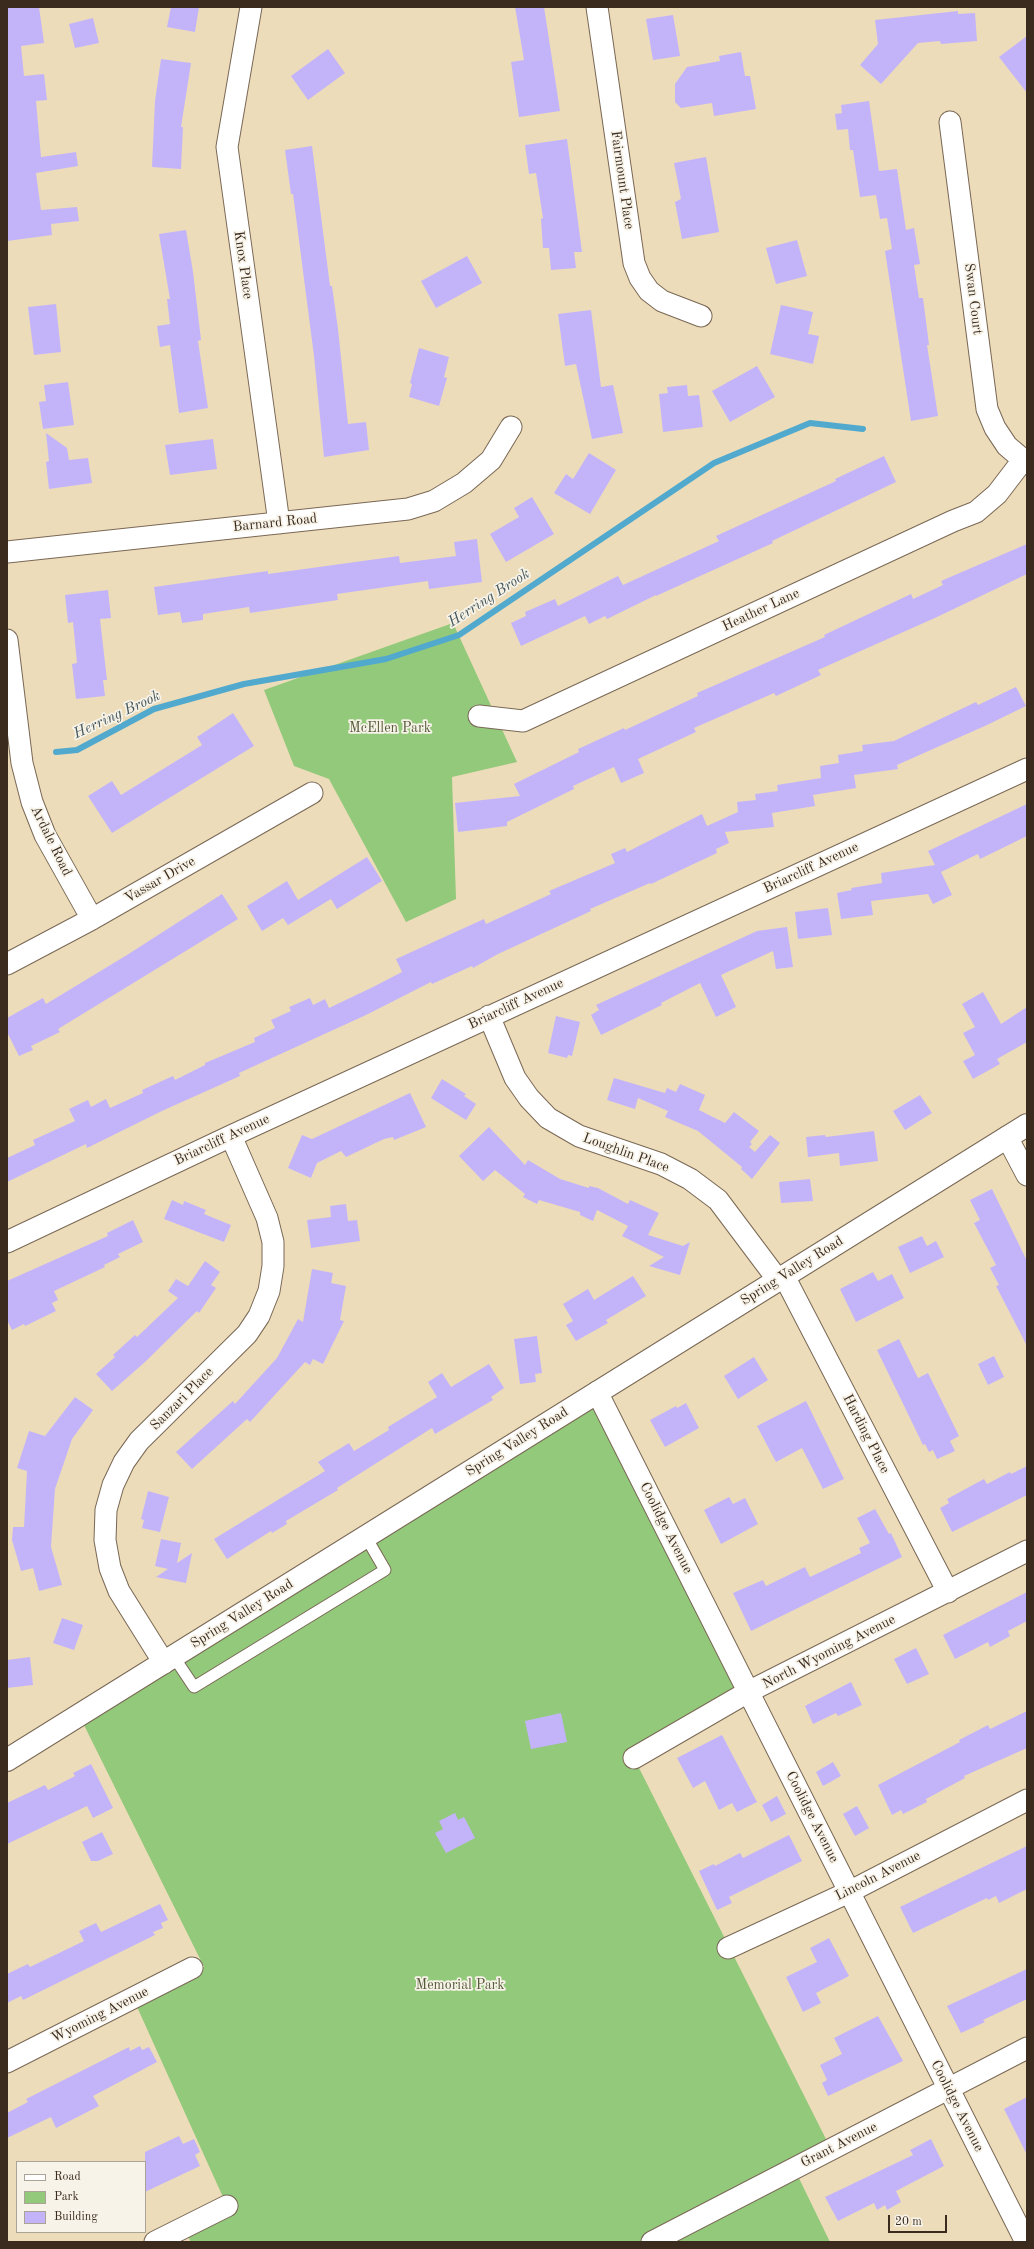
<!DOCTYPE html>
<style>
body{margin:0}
#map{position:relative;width:1034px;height:2249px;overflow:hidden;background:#eddcba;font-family:"Old Standard TT",serif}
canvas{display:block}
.frame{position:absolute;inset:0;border:8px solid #3b2a1e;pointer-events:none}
.legend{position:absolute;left:16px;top:2161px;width:130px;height:72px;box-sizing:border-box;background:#f7f3e8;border:1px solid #aca397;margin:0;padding:5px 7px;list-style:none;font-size:12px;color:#3b2a1e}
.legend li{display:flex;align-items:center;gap:8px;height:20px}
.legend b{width:20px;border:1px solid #aca397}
.scale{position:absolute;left:888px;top:2215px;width:59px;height:18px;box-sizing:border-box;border:2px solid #3b2a1e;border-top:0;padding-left:5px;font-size:12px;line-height:14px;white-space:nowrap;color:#3b2a1e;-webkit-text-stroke:3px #f7f3e8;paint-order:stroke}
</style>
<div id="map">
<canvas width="1034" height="2249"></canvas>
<div class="frame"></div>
<ul class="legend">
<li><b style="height:5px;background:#fff"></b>Road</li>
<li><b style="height:11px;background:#93c97b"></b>Park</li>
<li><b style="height:11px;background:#c3b4fa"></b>Building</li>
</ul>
<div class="scale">20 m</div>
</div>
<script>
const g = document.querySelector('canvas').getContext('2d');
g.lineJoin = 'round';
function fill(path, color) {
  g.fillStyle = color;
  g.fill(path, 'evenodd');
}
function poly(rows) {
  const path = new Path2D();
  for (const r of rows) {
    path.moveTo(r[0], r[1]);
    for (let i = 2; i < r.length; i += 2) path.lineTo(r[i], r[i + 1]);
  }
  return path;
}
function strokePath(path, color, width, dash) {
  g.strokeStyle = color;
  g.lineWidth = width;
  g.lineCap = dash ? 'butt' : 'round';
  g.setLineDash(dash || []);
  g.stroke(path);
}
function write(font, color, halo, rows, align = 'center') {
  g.font = font + ' "Old Standard TT",serif';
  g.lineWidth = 3.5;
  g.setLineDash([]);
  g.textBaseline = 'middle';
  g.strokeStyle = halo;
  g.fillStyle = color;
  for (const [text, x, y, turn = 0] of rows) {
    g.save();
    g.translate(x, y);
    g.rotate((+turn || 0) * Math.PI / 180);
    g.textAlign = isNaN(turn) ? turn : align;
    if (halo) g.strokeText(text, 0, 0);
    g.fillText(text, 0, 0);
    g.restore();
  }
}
const green = poly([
 [453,623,517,762,452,777,456,899,406,922,329,779,294,766,264,690],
 [597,1392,748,1692,634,1758,831,2149,794,2168,830,2242,191,2242,183,2228,227,2206,133,1998,204,1967,79,1715]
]);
const stream = poly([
 [56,752,77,750,154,709,244,684,386,659,459,635,714,463,810,423,863,429]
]);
const building = poly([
 [7,7,39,7,44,43,21,46,24,76,44,74,47,100,36,101,41,157,76,152,78,166,36,173,41,210,77,207,79,221,51,224,52,235,7,241],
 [171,7,199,7,195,32,167,27],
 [515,7,544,7,560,111,519,117,511,62,524,60],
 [958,11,958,14,975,13,977,41,941,44,940,41,918,43,881,84,860,65,878,44,875,20],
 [673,15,680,56,653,60,646,19],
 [93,18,99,43,75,48,69,24],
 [1027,36,1027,93,999,57],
 [328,49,345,73,308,100,291,76],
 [741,52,745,76,750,76,756,109,714,116,712,103,681,108,675,102,675,84,687,67,720,61,719,56],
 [161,59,191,63,181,127,183,127,181,169,152,167,155,101],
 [869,101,879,171,897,169,906,230,914,228,920,264,914,265,919,298,923,298,929,345,927,345,938,416,911,421,885,251,892,249,887,218,880,219,876,195,860,197,853,150,850,150,848,129,837,130,835,114,842,113,841,105],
 [567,139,582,252,574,252,576,268,551,270,549,248,543,248,541,219,543,218,536,173,529,174,525,145],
 [312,146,330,286,332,286,338,329,348,424,366,422,369,450,324,457,314,356,293,194,291,194,285,150],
 [706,157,719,232,682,239,675,202,681,199,674,163],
 [186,230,193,272,201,340,198,341,208,408,179,413,170,345,160,347,157,326,170,324,167,299,170,299,159,234],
 [797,240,807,276,776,284,766,248],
 [467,256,482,283,436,308,421,281],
 [56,304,61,352,34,355,28,307],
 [781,305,813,312,808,334,819,336,813,364,770,354],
 [591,310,601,387,613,385,623,433,592,439,576,364,565,366,558,314],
 [419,348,449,357,444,377,447,378,439,406,409,397,412,384,410,383],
 [757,366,775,397,730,422,712,391],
 [68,382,74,425,43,429,39,402,46,401,44,385],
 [687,385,688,396,699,395,703,427,663,432,659,394,668,393,667,387],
 [46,433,67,448,69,460,88,458,92,483,49,489,46,462,49,461],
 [213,439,217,469,170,475,165,445],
 [589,453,616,470,590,514,554,493,566,474,573,479],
 [884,456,896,482,772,541,773,543,656,596,656,595,607,619,605,616,589,624,585,616,521,646,511,623,526,616,525,612,555,599,558,606,618,576,623,585,719,541,716,536,836,481,835,479],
 [532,497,554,534,506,562,490,534,519,517,514,508],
 [477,539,482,582,429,589,428,581,337,594,338,600,250,613,249,607,203,614,203,620,182,623,180,612,158,615,154,587,268,571,268,574,399,556,400,563,456,556,454,542],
 [1027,544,1027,574,937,617,818,670,821,675,776,696,774,693,694,728,696,732,638,759,644,773,621,783,614,767,573,786,574,789,507,822,507,826,458,832,455,803,520,796,514,784,579,752,578,749,624,728,625,730,698,696,697,693,825,637,824,635,911,594,913,599,943,585,941,581],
 [108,590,111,618,100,619,107,680,103,680,105,696,76,699,72,664,77,663,73,622,68,623,65,595],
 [1016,687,1026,706,987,725,897,765,898,769,854,775,856,788,813,795,815,806,772,813,774,827,725,832,729,843,716,849,717,853,651,884,650,883,590,909,591,911,498,954,473,968,472,966,432,984,431,982,366,1015,239,1073,240,1076,164,1110,87,1148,86,1144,7,1182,7,1158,35,1145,33,1140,75,1121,69,1109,88,1100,91,1107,106,1099,110,1108,143,1093,142,1090,173,1076,175,1080,205,1065,205,1063,255,1042,254,1038,275,1028,271,1020,291,1011,289,1007,310,998,313,1005,325,999,329,1008,373,987,402,972,396,959,484,919,486,924,551,894,549,891,615,863,611,854,625,848,627,852,702,814,707,826,738,812,737,802,756,800,755,794,778,791,777,785,821,778,820,766,839,763,838,755,863,751,862,745,894,741,976,702,978,705],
 [233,713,254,746,112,833,88,796,112,781,121,795,202,745,197,737],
 [1027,804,1027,836,980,859,978,854,941,872,952,895,933,904,928,894,871,901,873,915,841,919,837,893,852,890,851,888,882,883,881,873,935,865,928,851],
 [367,857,382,881,337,909,331,899,288,925,283,918,262,931,247,906,287,881,298,900],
 [222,894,238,919,58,1029,60,1032,31,1046,33,1050,19,1056,7,1032,7,1018,43,998,46,1004,127,955],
 [828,908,832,935,798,939,795,912],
 [787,927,793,967,776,969,773,951,721,975,736,1007,716,1017,700,983,661,1003,662,1005,601,1035,591,1015,599,1010,596,1005,757,931],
 [983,992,1001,1024,1027,1007,1027,1042,997,1059,1000,1064,973,1079,963,1061,975,1055,963,1033,975,1027,962,1004],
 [556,1016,580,1022,572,1056,568,1055,567,1058,548,1053],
 [614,1078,665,1093,667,1088,676,1092,680,1084,705,1095,699,1110,725,1123,734,1112,759,1131,750,1142,752,1144,749,1147,755,1152,753,1154,770,1135,780,1143,752,1179,741,1169,742,1167,698,1131,665,1117,668,1111,638,1098,635,1109,607,1100],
 [442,1079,466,1094,464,1096,476,1104,466,1120,431,1098],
 [410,1093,426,1127,394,1140,393,1137,384,1139,346,1157,341,1151,317,1163,311,1178,288,1168,302,1135,312,1139],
 [920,1095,932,1113,905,1130,893,1111],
 [489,1127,525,1165,528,1160,560,1179,589,1188,589,1186,598,1188,628,1204,630,1200,659,1213,648,1235,683,1246,690,1242,680,1275,649,1266,664,1257,622,1236,628,1226,597,1210,593,1221,580,1215,580,1212,539,1200,537,1204,523,1197,525,1194,495,1170,483,1181,459,1156],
 [874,1131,878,1161,840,1166,839,1153,808,1157,806,1137,825,1135,826,1137],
 [810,1179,813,1201,781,1203,779,1182],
 [992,1189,1027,1261,1027,1346,996,1286,999,1285,990,1268,996,1265,974,1223,980,1220,970,1200],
 [172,1200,183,1205,184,1201,206,1210,204,1214,231,1225,224,1242,164,1219],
 [346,1204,348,1221,357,1220,360,1241,311,1248,307,1220,331,1217,330,1206],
 [133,1220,143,1242,118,1254,120,1257,104,1265,105,1267,54,1291,58,1300,52,1303,56,1311,25,1326,24,1324,12,1330,7,1320,7,1281,108,1236,107,1233],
 [922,1236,927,1246,936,1241,944,1257,910,1273,898,1247],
 [205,1261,220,1272,211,1285,216,1288,199,1313,197,1311,145,1362,112,1391,96,1374,115,1357,113,1355,135,1335,137,1337,178,1298,168,1291,176,1279,188,1286],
 [312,1269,333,1273,331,1283,346,1286,340,1320,344,1321,323,1364,313,1359,310,1365,305,1362,250,1422,247,1419,192,1469,176,1452,233,1401,235,1404,277,1358,298,1319,303,1322],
 [873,1272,878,1281,892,1274,904,1298,856,1322,840,1289],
 [633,1276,646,1296,606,1320,608,1323,576,1341,566,1325,573,1321,563,1304,588,1289,594,1300],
 [537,1336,542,1373,535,1374,536,1382,520,1384,514,1339],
 [899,1339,918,1378,928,1373,959,1436,950,1441,955,1451,937,1459,933,1450,929,1452,925,1444,923,1445,877,1350],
 [994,1356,1004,1377,988,1385,978,1364],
 [754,1357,768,1380,738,1399,724,1376],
 [489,1364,504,1388,491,1397,493,1400,435,1434,432,1428,337,1488,338,1490,286,1521,287,1524,272,1533,271,1531,227,1559,214,1539,325,1471,318,1462,349,1443,354,1451,389,1430,388,1427,437,1397,428,1382,442,1373,451,1387],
 [75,1397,93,1410,72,1439,55,1489,51,1547,62,1585,39,1591,33,1568,21,1571,12,1540,13,1527,24,1527,27,1471,17,1468,29,1431,45,1436],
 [806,1401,844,1479,823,1489,802,1448,776,1462,757,1426],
 [686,1403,699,1428,665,1447,650,1420,676,1406,677,1408],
 [1027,1466,1027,1495,952,1532,940,1508,949,1503,947,1499,984,1479,987,1484,1010,1472,1011,1474],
 [148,1491,169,1497,160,1532,142,1528,144,1520,141,1519],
 [729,1497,733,1504,745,1498,758,1524,721,1544,704,1510],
 [875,1509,889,1534,891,1533,902,1557,751,1631,733,1593,763,1580,766,1586,805,1567,810,1577,861,1553,859,1548,870,1543,857,1518],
 [161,1539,181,1543,177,1563,192,1553,186,1583,156,1577,168,1569,155,1566],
 [1027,1592,1027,1621,1008,1631,1010,1636,990,1647,988,1642,955,1659,943,1635],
 [62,1618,83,1625,74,1650,53,1643],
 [916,1648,929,1674,907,1684,894,1659],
 [30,1657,33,1685,7,1688,7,1660],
 [851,1682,862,1705,838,1716,836,1713,813,1724,805,1706],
 [1027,1711,1027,1748,964,1776,965,1778,926,1799,927,1802,903,1814,901,1810,892,1815,878,1785,960,1742,959,1740,988,1725,990,1729],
 [561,1713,567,1742,531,1749,525,1721],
 [722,1735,757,1802,737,1812,732,1803,719,1810,705,1781,693,1788,677,1758],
 [833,1762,841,1776,823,1786,816,1772],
 [91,1764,113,1808,93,1818,87,1806,7,1844,7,1803,45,1785,48,1790,75,1776,73,1773],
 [777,1796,786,1814,771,1822,762,1805],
 [857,1806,869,1828,855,1836,843,1814],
 [455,1813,458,1820,464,1817,475,1838,446,1853,435,1833,443,1829,439,1821],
 [102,1832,113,1854,98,1861,91,1861,82,1842],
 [789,1835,802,1861,729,1897,732,1903,717,1910,699,1871,714,1864,715,1866,740,1853,743,1858],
 [1027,1846,1027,1889,999,1903,996,1896,988,1900,987,1898,913,1933,900,1907],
 [160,1904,168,1920,161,1923,163,1928,153,1932,155,1935,23,2000,21,1996,7,2003,7,1974,28,1964,30,1967,84,1941,79,1931,96,1923,101,1932],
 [829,1938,849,1976,816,1993,821,2003,803,2012,786,1977,817,1962,810,1948],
 [1027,1969,1027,1999,983,2020,985,2022,961,2033,947,2006],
 [878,2016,903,2061,828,2096,822,2083,827,2080,820,2065,842,2054,834,2038],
 [140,2046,142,2050,149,2047,157,2062,93,2096,99,2106,56,2128,51,2117,7,2138,7,2113,28,2102,26,2099,129,2047,130,2051],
 [1027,2097,1027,2155,1004,2109],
 [179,2136,183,2144,194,2139,200,2152,195,2155,200,2166,145,2192,145,2152],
 [931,2139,944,2166,896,2191,901,2202,887,2210,885,2205,877,2210,874,2203,838,2221,825,2197,913,2155,910,2150]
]);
const service = poly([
 [174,1657,194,1687,385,1570,366,1537]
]);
const minor = poly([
 [251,7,227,147,279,523],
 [597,7,634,263,640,278,649,291,662,301,701,316],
 [950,122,987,409,995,428,1007,446,1027,463],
 [7,552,408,509,434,501,464,483,491,460,511,427],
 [7,640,22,763,32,802,45,835,92,919],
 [479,716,523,721,953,521,976,512,997,494,1023,460],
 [7,964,92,919,312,793],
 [489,1016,515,1078,529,1098,548,1118,579,1136,661,1164,690,1179,718,1200,778,1280],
 [1007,1137,1027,1175],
 [7,1242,231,1136,1027,769],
 [784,1276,948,1592],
 [597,1392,1026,2242],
 [164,1663,119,1591,110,1568,105,1540,106,1510,113,1485,124,1462,139,1441,247,1334,259,1316,269,1291,273,1266,273,1242,267,1218,231,1136],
 [634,1758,748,1692,1027,1551],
 [728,1948,849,1892,1027,1800],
 [7,2062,192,1968],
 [155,2242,227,2206],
 [652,2242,1027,2048]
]);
const tertiary = poly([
 [7,1760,1027,1125]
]);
const streetNames = [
 ["Fairmount Place",622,180,82],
 ["Knox Place",243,265,82],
 ["Swan Court",973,299,83],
 ["Barnard Road",275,523,-6],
 ["Heather Lane",761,610,-25],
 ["Ardale Road",51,841,64],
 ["Briarcliff Avenue",811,868,-25],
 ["Vassar Drive",160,880,-30],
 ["Briarcliff Avenue",516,1004,-25],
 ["Briarcliff Avenue",222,1140,-25],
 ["Loughlin Place",626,1153,20],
 ["Spring Valley Road",792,1271,-32],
 ["Sanzari Place",182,1399,-45],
 ["Harding Place",866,1434,63],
 ["Spring Valley Road",517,1442,-32],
 ["Coolidge Avenue",666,1528,63],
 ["Spring Valley Road",242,1614,-32],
 ["North Wyoming Avenue",829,1652,-27],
 ["Coolidge Avenue",812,1817,63],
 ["Lincoln Avenue",878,1876,-27],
 ["Wyoming Avenue",100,2015,-27],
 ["Coolidge Avenue",957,2106,63],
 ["Grant Avenue",839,2145,-27]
];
const parkNames = [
 ["McEllen Park",390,728],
 ["Memorial Park",460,1985]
];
const waterNames = [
 ["Herring Brook",489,598,-33],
 ["Herring Brook",117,715,-25]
];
fill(green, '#93c97b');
strokePath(stream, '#51a9ce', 6);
fill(building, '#c3b4fa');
strokePath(service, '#796855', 13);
strokePath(minor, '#796855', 23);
strokePath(tertiary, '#796855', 24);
strokePath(service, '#fff', 11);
strokePath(minor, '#fff', 21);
strokePath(tertiary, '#fff', 22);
write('14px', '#3b2a1e', '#f7f3e8', streetNames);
write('14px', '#555a3a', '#f7f3e8', parkNames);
write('italic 15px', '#43565c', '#f7f3e8', waterNames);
</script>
